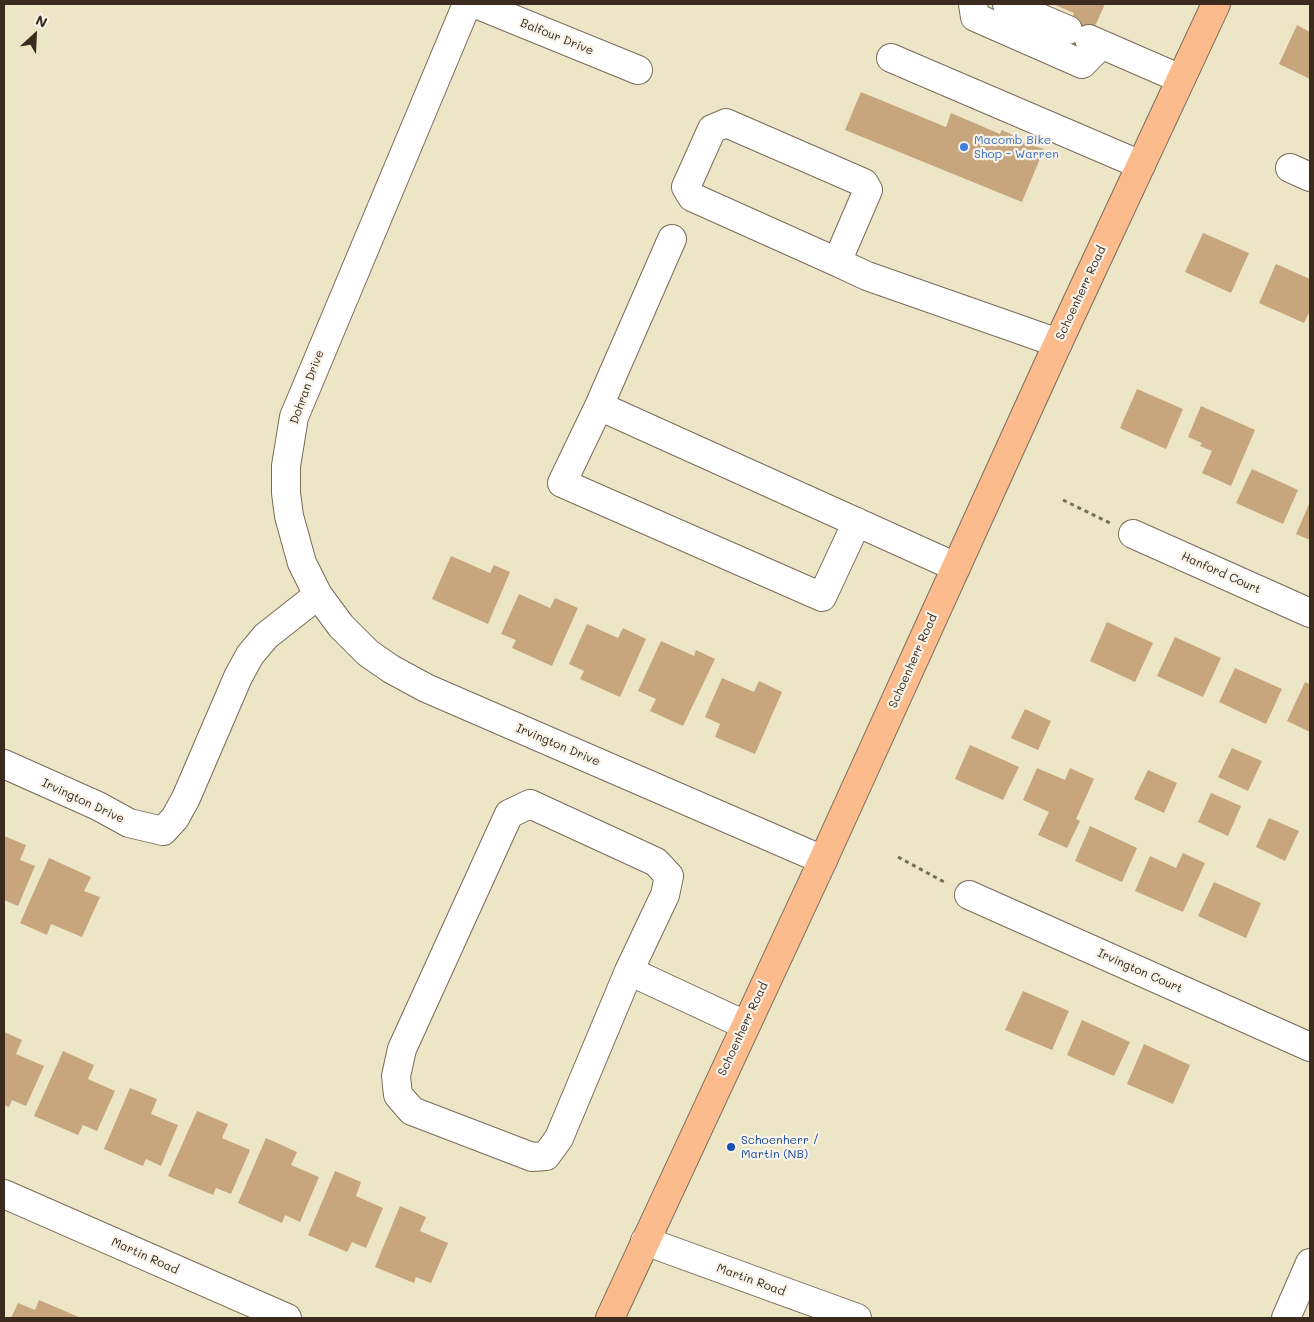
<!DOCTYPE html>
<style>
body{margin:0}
#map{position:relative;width:1314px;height:1322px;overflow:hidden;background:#ece5c6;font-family:Mali,sans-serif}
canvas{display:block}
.frame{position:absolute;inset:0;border:5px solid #3b2a1e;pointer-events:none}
.north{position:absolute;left:10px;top:10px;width:50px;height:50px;-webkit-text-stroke:4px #f7f3e8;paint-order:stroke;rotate:25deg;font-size:14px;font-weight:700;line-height:20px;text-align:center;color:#3b2a1e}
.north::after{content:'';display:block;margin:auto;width:18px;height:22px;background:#3b2a1e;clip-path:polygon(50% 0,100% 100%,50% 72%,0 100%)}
</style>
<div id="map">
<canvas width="1314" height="1322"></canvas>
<div class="frame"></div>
<div class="north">N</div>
</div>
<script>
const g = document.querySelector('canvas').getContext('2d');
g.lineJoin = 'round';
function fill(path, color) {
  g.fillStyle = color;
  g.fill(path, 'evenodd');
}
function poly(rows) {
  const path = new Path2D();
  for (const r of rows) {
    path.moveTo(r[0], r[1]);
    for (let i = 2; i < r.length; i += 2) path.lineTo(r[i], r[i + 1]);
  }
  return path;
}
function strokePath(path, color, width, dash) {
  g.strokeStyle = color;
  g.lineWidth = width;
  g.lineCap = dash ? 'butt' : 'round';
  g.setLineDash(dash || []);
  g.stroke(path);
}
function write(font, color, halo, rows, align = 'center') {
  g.font = font + ' Mali,sans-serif';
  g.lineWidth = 4.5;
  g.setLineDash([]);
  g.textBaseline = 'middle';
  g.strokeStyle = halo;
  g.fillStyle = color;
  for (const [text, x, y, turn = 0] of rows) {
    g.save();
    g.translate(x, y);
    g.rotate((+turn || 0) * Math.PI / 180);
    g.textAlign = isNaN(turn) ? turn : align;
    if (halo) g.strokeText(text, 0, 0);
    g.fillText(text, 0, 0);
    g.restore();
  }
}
const building = poly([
 [1053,4,1105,4,1081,57,1062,48,1074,13],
 [1297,25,1310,32,1310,79,1279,64],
 [861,92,946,127,951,113,1000,134,1002,130,1015,136,1013,139,1044,149,1022,202,845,130],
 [1203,233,1249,253,1231,293,1185,272],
 [1276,264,1310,279,1310,311,1304,323,1259,303],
 [1137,389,1183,409,1166,449,1120,428],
 [1201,406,1255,430,1231,486,1202,473,1212,451,1200,446,1202,443,1188,437],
 [1252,469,1298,490,1283,524,1236,503],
 [1310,502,1310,540,1296,534],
 [451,556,490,573,494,565,510,572,488,624,432,599],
 [519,594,550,608,555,598,578,608,552,666,512,648,516,640,501,634],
 [1107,622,1153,643,1135,682,1090,661],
 [587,624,618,638,623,628,646,639,620,697,580,679,584,671,569,664],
 [1175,637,1221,658,1203,697,1157,676],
 [661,641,694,656,696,650,715,659,683,726,650,711,656,699,638,691],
 [1235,668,1282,689,1266,724,1219,702],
 [722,678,754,692,759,681,782,692,755,754,715,737,720,724,705,717],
 [1305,682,1310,684,1310,732,1287,721],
 [1025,709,1051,721,1038,750,1011,738],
 [970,745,1019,767,1003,800,955,779],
 [1232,748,1262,761,1248,791,1218,777],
 [1037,768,1065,780,1070,768,1094,779,1076,819,1080,821,1067,848,1038,835,1049,812,1023,800],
 [1148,770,1177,783,1164,813,1134,799],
 [1211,793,1241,806,1228,836,1198,822],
 [1269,818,1299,831,1285,861,1256,847],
 [1090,826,1137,848,1122,882,1075,861],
 [4,836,26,845,20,860,35,866,18,906,4,900],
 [1183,853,1205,863,1183,912,1135,891,1150,856,1176,868],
 [49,858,91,877,84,891,100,897,82,937,51,924,47,935,20,923],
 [1214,882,1261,903,1246,938,1198,916],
 [1023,991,1069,1011,1052,1050,1005,1030],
 [1082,1020,1130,1042,1114,1076,1067,1055],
 [4,1032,22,1040,16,1054,44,1066,26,1106,12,1100,9,1107,4,1105],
 [1144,1044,1190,1065,1173,1104,1127,1084],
 [63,1051,94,1065,88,1079,115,1091,97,1131,83,1125,78,1135,34,1116],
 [130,1088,157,1099,151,1114,178,1125,161,1166,146,1159,143,1166,104,1149],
 [197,1111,228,1124,222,1138,250,1150,231,1194,216,1188,213,1195,168,1176],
 [266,1138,297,1152,291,1165,319,1177,300,1222,285,1215,282,1223,238,1203],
 [335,1171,361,1182,356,1196,383,1208,366,1248,352,1242,347,1252,308,1235],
 [400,1206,426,1217,420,1231,448,1243,431,1283,416,1277,414,1283,375,1267],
 [39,1300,81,1318,11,1318,18,1303,35,1310]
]);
const path = poly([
 [1063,500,1110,523],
 [898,857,946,883]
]);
const minor = poly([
 [467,4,294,417,286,466,286,493,289,516,302,563,318,595,341,626,368,653,391,669,426,688,823,860],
 [476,4,638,70],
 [973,4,975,17,1082,64,1101,45],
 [1007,4,1068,30],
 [1089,39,1181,79],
 [891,58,1141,165],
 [1290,168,1310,177],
 [672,239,599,406,956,567],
 [837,262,868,190,864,183,726,123,712,129,686,187,692,197,837,262,867,276,1058,343],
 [599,406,562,483,822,597,857,522],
 [1133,534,1310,613],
 [4,764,98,806,129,823,163,831,175,818,186,798,238,677,250,655,266,636,318,595],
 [530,804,656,862,669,876,665,895,629,971,559,1138,546,1156,532,1157,412,1111,398,1095,396,1076,402,1049,509,814,530,804],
 [969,895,1310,1047],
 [629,971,745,1025],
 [4,1194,287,1318],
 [645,1241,857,1318],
 [1286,1318,1310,1263]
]);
const major = poly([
 [610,1318,823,860,1058,343,1216,4]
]);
const markers = [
 [964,147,5,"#3f7fe0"],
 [731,1147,5,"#1a4fb4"]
];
const streetNames = [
 ["Balfour Drive",557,37,22],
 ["Schoenherr Road",1081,293,-65],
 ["Dohran Drive",307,387,-70],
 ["Hanford Court",1221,573,24],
 ["Schoenherr Road",913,661,-66],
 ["Irvington Drive",558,745,23],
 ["Irvington Drive",83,801,25],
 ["Irvington Court",1140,971,24],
 ["Schoenherr Road",743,1029,-65],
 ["Martin Road",145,1256,24],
 ["Martin Road",751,1280,20]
];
const shopNames = [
 ["Macomb Bike",974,140],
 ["Shop - Warren",974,154]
];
const transitNames = [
 ["Schoenherr /",741,1140],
 ["Martin (NB)",741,1154]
];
fill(building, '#c7a67e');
strokePath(minor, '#796b59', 30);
strokePath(major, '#796b59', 30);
strokePath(path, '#796b59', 3, [4, 4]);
strokePath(minor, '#fff', 28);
strokePath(major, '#fbbb8c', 28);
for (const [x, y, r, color] of markers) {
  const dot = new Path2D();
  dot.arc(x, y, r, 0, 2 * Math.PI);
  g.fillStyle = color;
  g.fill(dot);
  strokePath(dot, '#f7f3e8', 2);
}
write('12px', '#3b2a1e', '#f7f3e8', streetNames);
write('12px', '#366cbe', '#f7f3e8', shopNames, 'left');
write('12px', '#164399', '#f7f3e8', transitNames, 'left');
</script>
